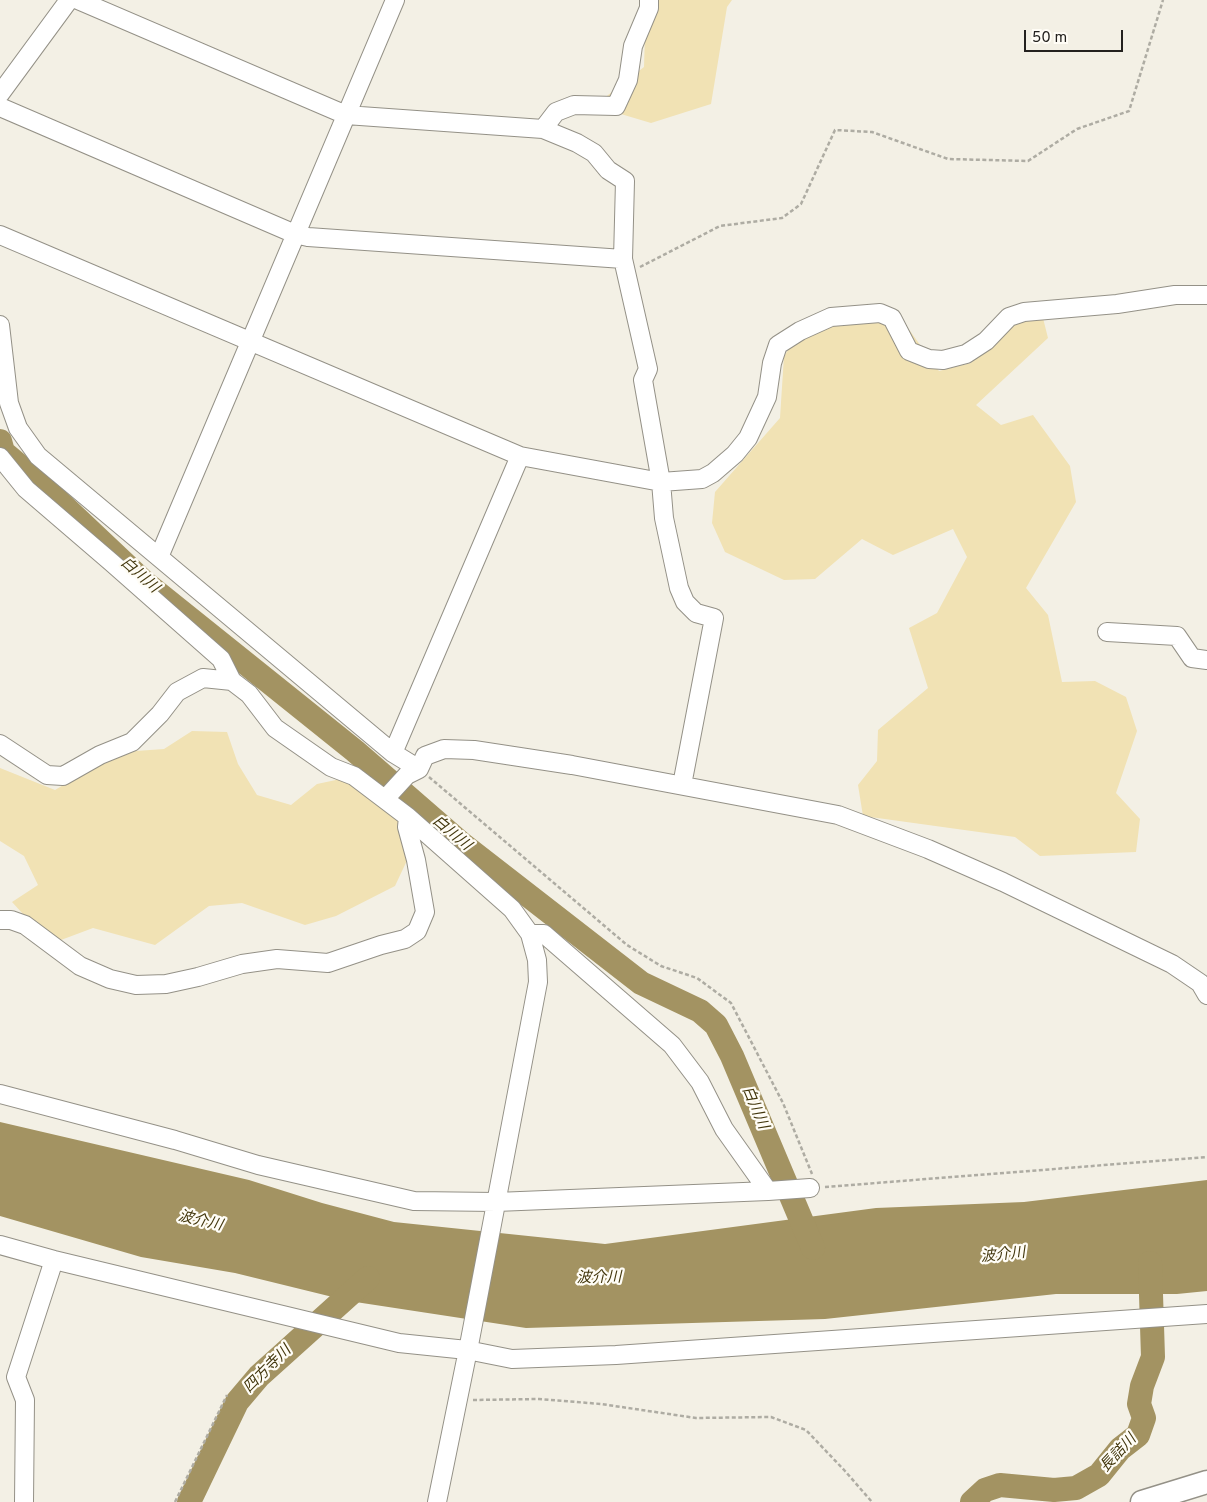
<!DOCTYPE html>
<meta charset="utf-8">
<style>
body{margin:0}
#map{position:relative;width:1207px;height:1502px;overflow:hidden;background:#f3f0e5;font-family:Overpass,sans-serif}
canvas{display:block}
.scale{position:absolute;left:1024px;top:30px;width:99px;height:22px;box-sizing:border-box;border:2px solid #23211e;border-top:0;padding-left:6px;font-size:15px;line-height:18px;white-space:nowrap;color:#23211e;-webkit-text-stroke:4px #fffdf6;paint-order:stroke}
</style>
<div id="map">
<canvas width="1207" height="1502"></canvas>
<div class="scale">50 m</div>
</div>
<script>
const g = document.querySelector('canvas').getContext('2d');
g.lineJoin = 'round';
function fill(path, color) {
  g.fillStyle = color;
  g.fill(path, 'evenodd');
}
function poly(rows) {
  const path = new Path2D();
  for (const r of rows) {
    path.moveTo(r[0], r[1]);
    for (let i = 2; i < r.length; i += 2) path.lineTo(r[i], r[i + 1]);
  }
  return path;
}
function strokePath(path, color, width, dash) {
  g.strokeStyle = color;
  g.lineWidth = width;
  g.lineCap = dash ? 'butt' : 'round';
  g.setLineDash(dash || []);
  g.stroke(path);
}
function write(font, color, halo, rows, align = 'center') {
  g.font = font + ' Overpass,"Noto Sans JP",sans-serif';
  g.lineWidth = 4.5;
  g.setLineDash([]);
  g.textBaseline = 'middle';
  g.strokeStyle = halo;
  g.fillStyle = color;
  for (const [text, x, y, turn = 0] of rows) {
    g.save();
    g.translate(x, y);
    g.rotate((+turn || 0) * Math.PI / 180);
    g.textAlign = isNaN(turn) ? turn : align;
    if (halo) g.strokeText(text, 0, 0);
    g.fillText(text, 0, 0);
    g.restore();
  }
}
const green = poly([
 [646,0,732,0,727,7,711,104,651,123,594,106,644,67],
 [1040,306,1048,338,976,405,1001,425,1033,415,1070,466,1076,502,1026,588,1048,615,1062,682,1095,681,1126,697,1137,731,1116,793,1140,819,1136,852,1040,856,1015,837,863,816,858,785,877,761,878,730,928,688,909,628,937,613,967,557,953,529,893,555,862,539,815,579,784,580,725,552,712,523,715,492,780,418,784,356,801,331,897,313,939,371,971,363,1008,312],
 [192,731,227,732,238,764,257,795,291,805,317,784,350,777,401,823,410,854,395,886,336,916,305,925,242,903,209,906,155,945,93,928,61,940,33,925,12,902,38,885,24,856,0,841,0,768,55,790,99,764,136,751,164,749]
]);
const water = poly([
 [0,1122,249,1180,322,1203,394,1222,605,1244,876,1208,1024,1202,1207,1180,1207,1291,1177,1294,1056,1294,825,1319,526,1328,349,1301,235,1273,141,1257,0,1216]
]);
const river = poly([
 [0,441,3,452,35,479,143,581,355,751,462,844,641,983,700,1011,716,1025,732,1056,813,1248],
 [189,1502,237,1402,259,1376,368,1278],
 [972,1502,985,1490,1000,1485,1054,1490,1076,1488,1099,1475,1120,1449,1138,1435,1144,1418,1139,1404,1142,1386,1153,1357,1150,1263]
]);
const path = poly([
 [640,267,720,226,782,218,801,204,835,130,872,132,948,159,1028,161,1077,129,1129,111,1163,0],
 [429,777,627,945,661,966,697,978,731,1003,783,1103,812,1174],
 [825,1187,1207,1157],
 [473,1400,539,1399,601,1404,696,1418,771,1417,806,1430,845,1471,872,1502],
 [175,1502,227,1395]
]);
const minor = poly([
 [78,0,346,115,543,129],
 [649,0,649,8,633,46,628,80,616,106,574,105,556,112,543,129,577,143,594,153,608,170,625,181,623,259,648,369,643,380,661,482,664,518,679,588,685,602,696,613,714,618,682,785],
 [0,94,69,0],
 [0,107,295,234,308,237,623,259],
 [0,235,520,456,661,482,702,479,713,473,735,454,748,438,767,397,772,363,778,345,800,331,831,317,880,313,892,318,909,351,929,359,943,360,966,354,986,341,1009,317,1024,312,1117,304,1175,295,1207,295],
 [0,325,9,403,18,428,38,456,393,753,419,769],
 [0,457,26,489,111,562,221,659,232,681,249,694,275,728,331,767,354,776,408,817,512,909,530,934,537,960,538,982,470,1340,437,1502],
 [159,557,395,0],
 [1107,632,1177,636,1192,658,1207,660],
 [0,744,47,775,63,776,100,755,132,742,160,714,177,692,203,678,232,681],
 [393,753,520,456],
 [385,799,407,775,419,769,425,756,444,749,474,750,572,765,838,815,928,849,1003,882,1172,964,1200,983,1207,995],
 [0,920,11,920,25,925,80,966,110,979,136,985,166,984,198,977,242,964,277,959,328,963,381,945,405,939,417,931,425,912,416,860,407,827,408,817],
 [530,934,544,934,672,1045,700,1082,724,1129,768,1191],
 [0,1094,175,1140,258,1165,414,1201,496,1202,768,1191,810,1188],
 [0,1245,54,1260,399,1343,467,1350,512,1359,616,1355,1207,1314],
 [24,1502,25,1400,16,1377,54,1260]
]);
const major = poly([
 [1142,1502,1207,1482]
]);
const waterNames = [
 ["白川川",139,576,41],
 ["白川川",451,834,40],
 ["白川川",754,1108,67],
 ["波介川",200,1222,13],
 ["波介川",1003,1256,-6],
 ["波介川",599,1279,-1],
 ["四方寺川",268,1370,-45],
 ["長詰川",1119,1454,-47]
];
fill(green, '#f1e2b4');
fill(water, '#a39362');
strokePath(river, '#a39362', 24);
strokePath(minor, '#949187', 20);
strokePath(major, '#949187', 25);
strokePath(path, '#aeaca3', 2.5, [4, 2.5]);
strokePath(minor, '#fff', 18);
strokePath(major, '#fff', 22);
write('italic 15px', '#43370d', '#fffdf6', waterNames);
</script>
